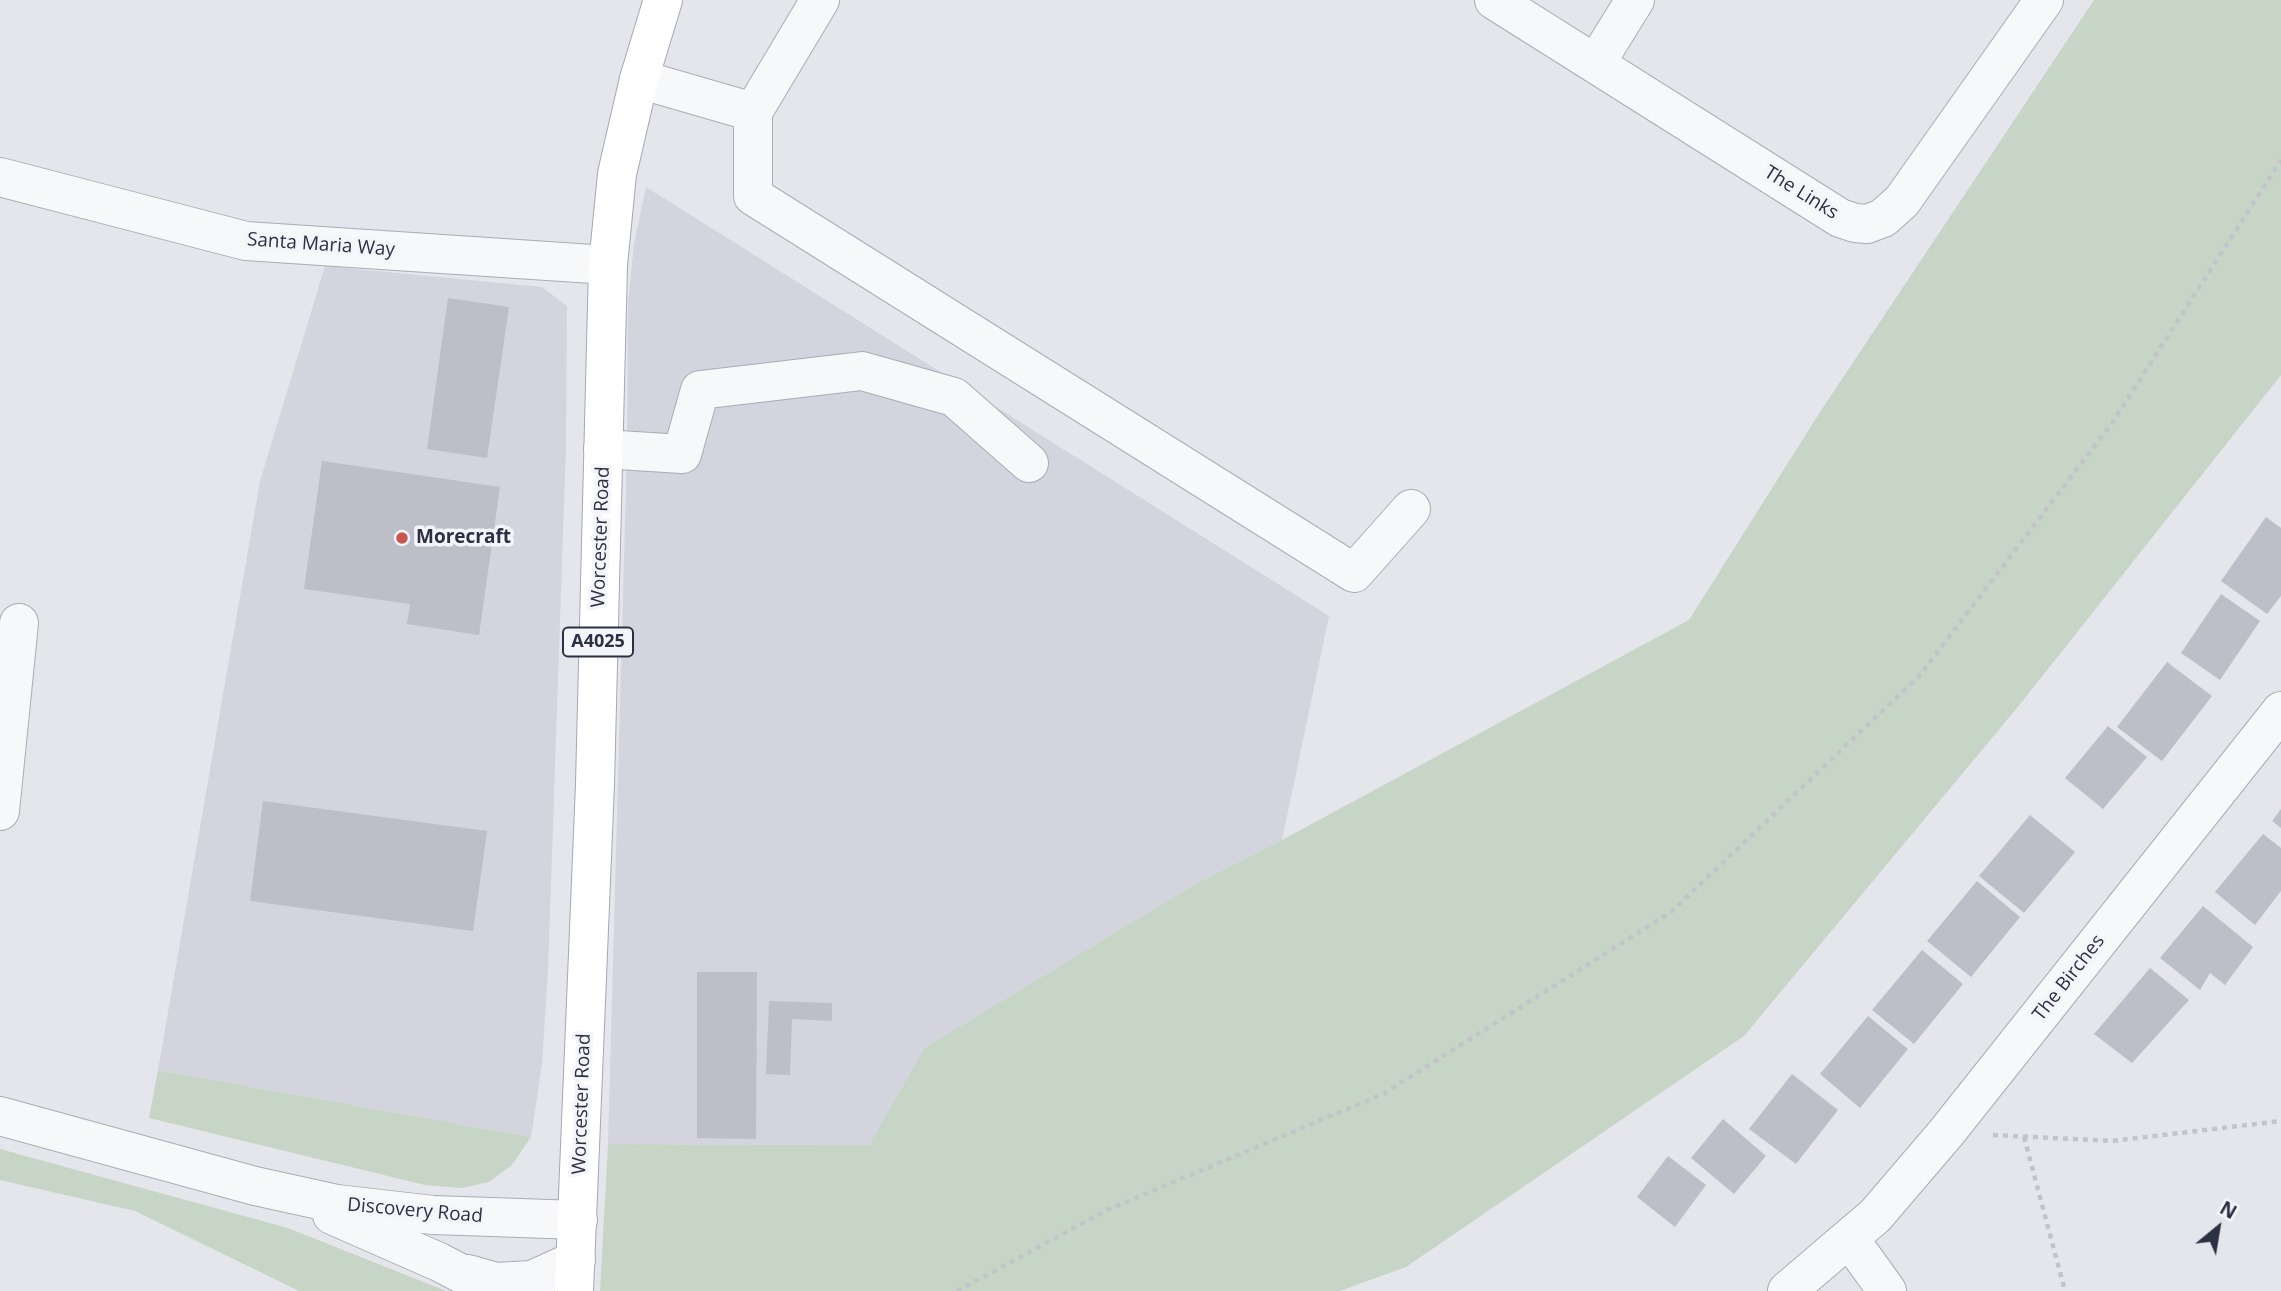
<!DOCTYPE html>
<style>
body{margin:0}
#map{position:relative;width:2281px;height:1291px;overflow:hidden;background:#e4e6ec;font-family:"Open Sans",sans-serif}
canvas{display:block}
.north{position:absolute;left:2183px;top:1193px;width:70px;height:70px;-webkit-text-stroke:5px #f4f5f9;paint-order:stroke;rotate:30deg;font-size:19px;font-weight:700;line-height:28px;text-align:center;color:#2c3043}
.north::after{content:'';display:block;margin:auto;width:24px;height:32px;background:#2c3043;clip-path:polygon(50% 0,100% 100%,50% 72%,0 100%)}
</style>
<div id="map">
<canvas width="2281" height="1291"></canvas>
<div class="north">N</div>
</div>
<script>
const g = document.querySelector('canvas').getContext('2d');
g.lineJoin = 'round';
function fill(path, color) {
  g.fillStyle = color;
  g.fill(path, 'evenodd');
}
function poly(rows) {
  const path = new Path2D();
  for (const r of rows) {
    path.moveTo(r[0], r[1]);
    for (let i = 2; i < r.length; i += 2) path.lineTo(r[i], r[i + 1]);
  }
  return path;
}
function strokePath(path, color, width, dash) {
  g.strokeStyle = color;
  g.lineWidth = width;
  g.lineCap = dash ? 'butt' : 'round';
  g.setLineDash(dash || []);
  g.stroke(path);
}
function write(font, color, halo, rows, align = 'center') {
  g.font = font + ' "Open Sans",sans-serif';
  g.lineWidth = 7;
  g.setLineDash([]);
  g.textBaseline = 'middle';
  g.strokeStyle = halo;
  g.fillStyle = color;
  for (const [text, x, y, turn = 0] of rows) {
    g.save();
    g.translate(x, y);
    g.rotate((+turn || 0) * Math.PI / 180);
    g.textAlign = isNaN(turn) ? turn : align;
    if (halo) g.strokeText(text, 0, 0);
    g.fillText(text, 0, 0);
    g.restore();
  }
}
const built = poly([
 [646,187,1329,616,1282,840,1197,883,924,1048,869,1145,608,1144,627,450,628,303,634,244],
 [325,266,542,287,567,306,566,447,548,971,542,1064,531,1137,158,1070,260,481]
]);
const green = poly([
 [2094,0,2281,0,2281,375,2021,703,1744,1036,1406,1267,1340,1291,600,1291,608,1144,869,1145,924,1048,1197,883,1282,840,1689,620,1820,412],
 [158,1070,531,1137,512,1165,489,1182,462,1188,425,1185,149,1118],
 [0,1149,288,1228,446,1291,299,1291,135,1211,0,1180]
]);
const building = poly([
 [448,298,509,307,487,458,427,449],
 [322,461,500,487,479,635,407,624,410,604,304,589],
 [2266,517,2281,528,2281,596,2267,614,2221,581],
 [2221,594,2260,621,2220,680,2181,653],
 [2167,662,2212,696,2162,761,2117,727],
 [2108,726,2147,757,2103,809,2065,778],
 [263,801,487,831,473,931,250,901],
 [2281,809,2281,828,2272,821],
 [2030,815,2075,852,2024,913,1979,876],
 [2263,834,2281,848,2281,891,2255,925,2215,892],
 [1977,881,2020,917,1971,977,1927,941],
 [2203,906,2253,947,2225,985,2210,973,2200,990,2160,958],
 [1922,950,1963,984,1914,1044,1872,1010],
 [2150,968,2189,1000,2132,1063,2094,1034],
 [697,972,757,972,756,1139,697,1138],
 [769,1001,832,1003,832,1021,792,1019,790,1075,766,1074],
 [1868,1016,1908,1049,1860,1108,1820,1074],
 [1792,1074,1838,1110,1796,1164,1749,1129],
 [1723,1119,1766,1156,1734,1194,1691,1158],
 [1668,1156,1706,1185,1675,1227,1637,1197]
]);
const path = poly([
 [1993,1135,2112,1141,2281,1121],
 [2024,1137,2065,1291],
 [957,1291,1107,1210,1383,1094,1671,912,1920,675,2112,423,2281,160]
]);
const minor = poly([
 [1494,0,1840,218,1855,223,1867,224,1883,218,1902,201,2044,0],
 [1596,63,1635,0],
 [639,79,753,112,820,0],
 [753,112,753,196,1354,573,1411,509],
 [0,177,246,241,608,265],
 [603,449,682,454,700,390,862,371,954,397,1029,463],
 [0,811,19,623],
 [0,1116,255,1186,337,1204,433,1215,578,1220],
 [332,1215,439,1262,495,1291],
 [1849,1238,1875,1216,1946,1133,2281,711],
 [468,1274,496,1282,532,1280,576,1260],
 [1787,1291,1849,1238,1887,1291]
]);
const major = poly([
 [574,1291,595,784,608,265,617,174,639,79,663,0]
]);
const markers = [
 [402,538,7,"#c95651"]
];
const shields = [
 [598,642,70]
];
const shieldNames = [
 ["A4025",598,642]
];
const streetNames = [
 ["The Links",1801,193,32],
 ["Santa Maria Way",321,245,4],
 ["Worcester Road",601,537,-88],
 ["The Birches",2069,978,-52],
 ["Worcester Road",582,1104,-88],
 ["Discovery Road",415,1211,5]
];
const poiNames = [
 ["Morecraft",416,538]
];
fill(built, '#d3d4dd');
fill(green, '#c7d5c6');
fill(building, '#bcbec8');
strokePath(minor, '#a9acb6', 40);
strokePath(major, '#a4a8b7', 40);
strokePath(path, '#c2c4ca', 4.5, [5, 5]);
strokePath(minor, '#f7f8fa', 38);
strokePath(major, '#fff', 38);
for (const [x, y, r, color] of markers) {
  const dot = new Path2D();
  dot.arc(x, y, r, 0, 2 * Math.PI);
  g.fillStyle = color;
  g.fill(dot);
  strokePath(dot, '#f4f5f9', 2.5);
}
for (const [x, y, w] of shields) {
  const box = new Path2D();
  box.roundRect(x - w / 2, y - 14.5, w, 29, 5);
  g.fillStyle = '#f4f5f9';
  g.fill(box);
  strokePath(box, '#2c3043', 2);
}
write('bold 18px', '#2c3043', null, shieldNames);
write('19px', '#2c3043', '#f4f5f9', streetNames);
write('bold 19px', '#2c3043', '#f4f5f9', poiNames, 'left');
</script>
